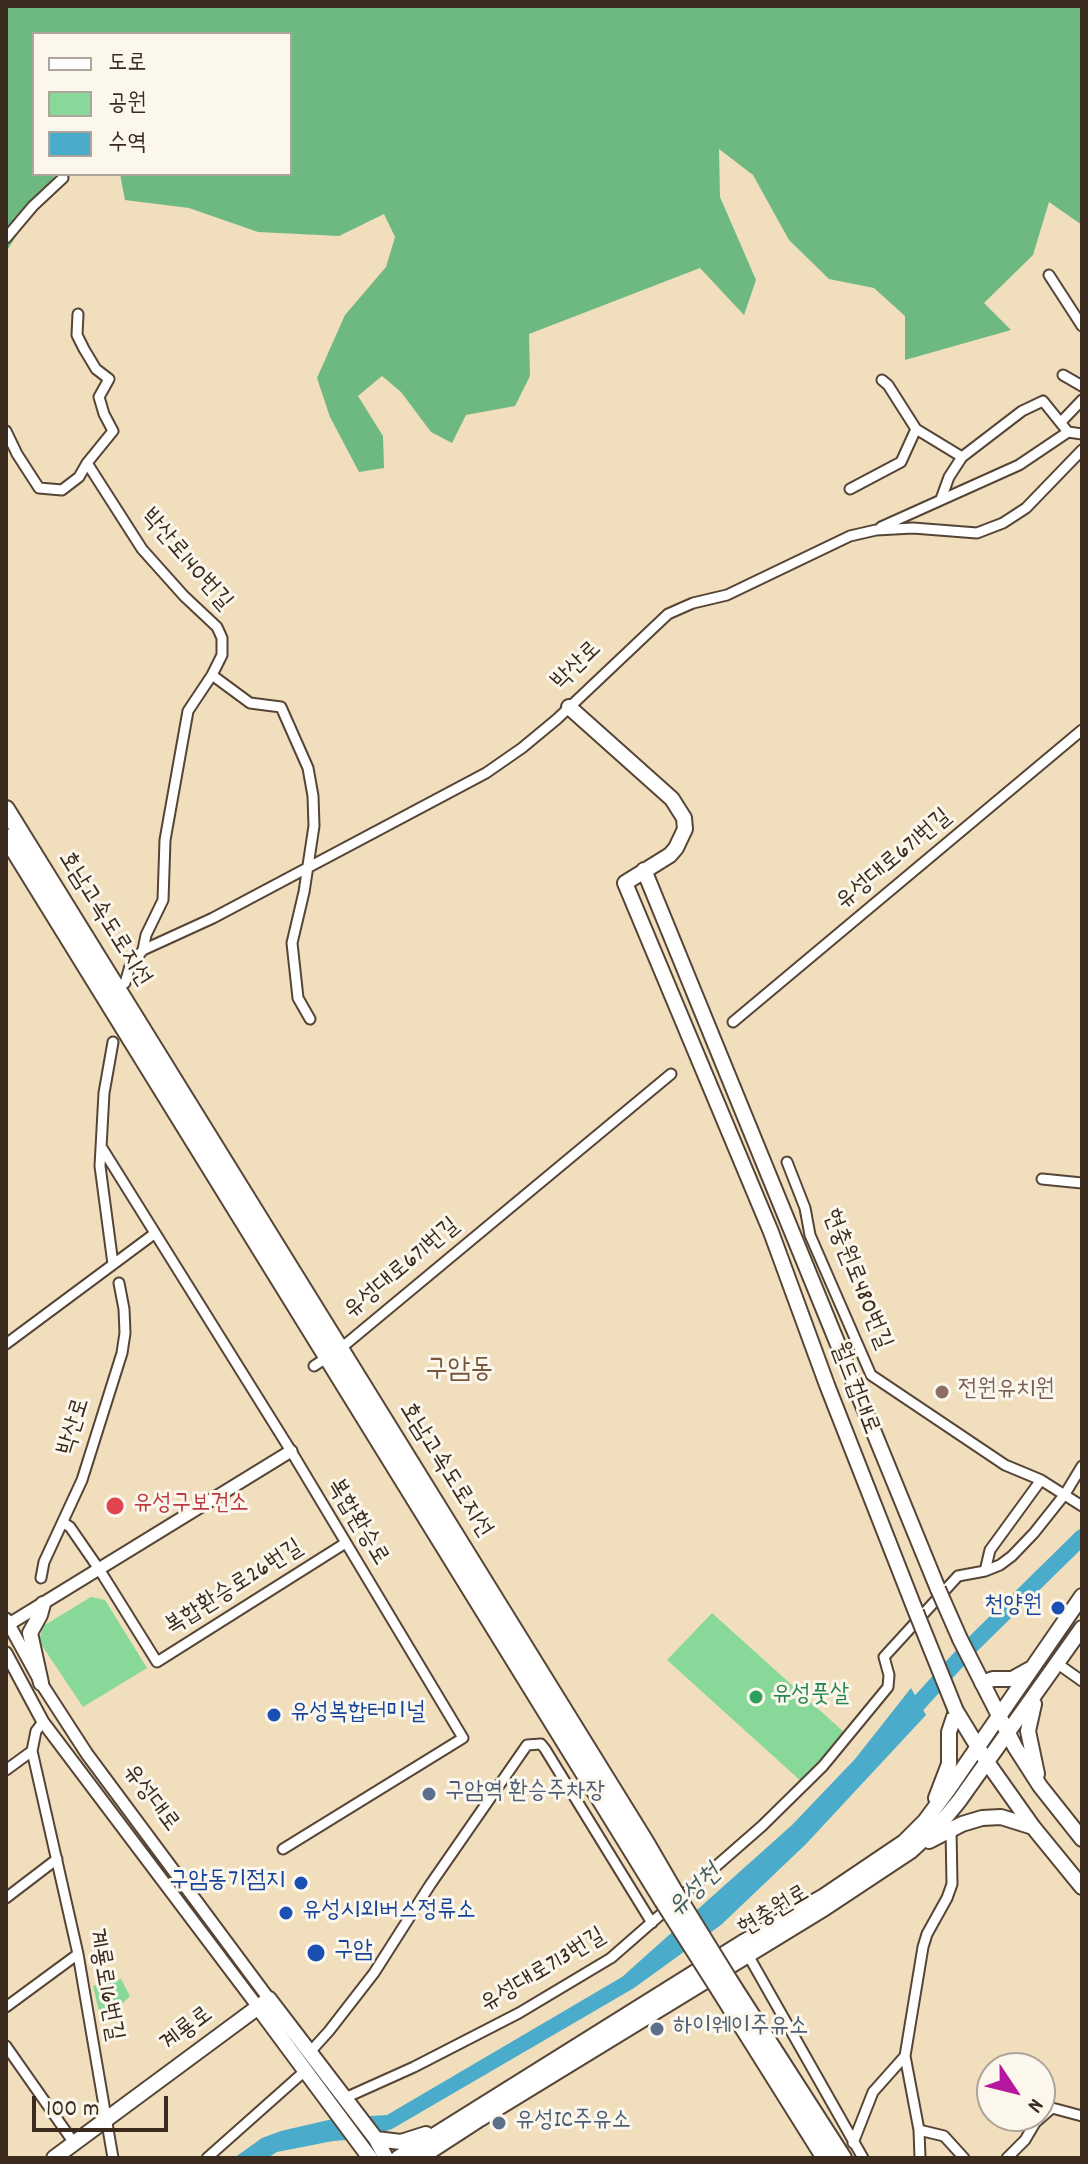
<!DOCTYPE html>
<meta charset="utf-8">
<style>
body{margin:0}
#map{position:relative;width:1088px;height:2164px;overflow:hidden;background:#f0debd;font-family:Dekko,"Poor Story",sans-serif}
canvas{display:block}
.frame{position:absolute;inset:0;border:8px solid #3b2a1e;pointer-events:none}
.legend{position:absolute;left:32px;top:32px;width:260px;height:144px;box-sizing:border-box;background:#fbf7ec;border:2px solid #aea59a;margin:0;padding:10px 14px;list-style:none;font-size:24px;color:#3b2a1e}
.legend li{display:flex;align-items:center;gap:16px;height:40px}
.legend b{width:40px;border:2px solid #aea59a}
.north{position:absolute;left:976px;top:2052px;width:80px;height:80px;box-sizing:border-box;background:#fbf7ec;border:2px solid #aea59a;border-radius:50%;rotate:125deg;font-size:22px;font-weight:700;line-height:32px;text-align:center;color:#3b2a1e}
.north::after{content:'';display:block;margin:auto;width:28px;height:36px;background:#b5179e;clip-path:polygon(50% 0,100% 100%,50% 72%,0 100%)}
.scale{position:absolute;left:32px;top:2096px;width:136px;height:36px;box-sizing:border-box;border:4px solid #3b2a1e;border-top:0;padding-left:10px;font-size:24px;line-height:28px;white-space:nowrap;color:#3b2a1e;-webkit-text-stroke:6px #fbf7ec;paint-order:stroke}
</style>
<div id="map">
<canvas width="1088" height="2164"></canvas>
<div class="frame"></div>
<ul class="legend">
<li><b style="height:10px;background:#fff"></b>도로</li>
<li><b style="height:22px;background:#88d999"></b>공원</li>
<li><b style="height:22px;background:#4babca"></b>수역</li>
</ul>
<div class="north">N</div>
<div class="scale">100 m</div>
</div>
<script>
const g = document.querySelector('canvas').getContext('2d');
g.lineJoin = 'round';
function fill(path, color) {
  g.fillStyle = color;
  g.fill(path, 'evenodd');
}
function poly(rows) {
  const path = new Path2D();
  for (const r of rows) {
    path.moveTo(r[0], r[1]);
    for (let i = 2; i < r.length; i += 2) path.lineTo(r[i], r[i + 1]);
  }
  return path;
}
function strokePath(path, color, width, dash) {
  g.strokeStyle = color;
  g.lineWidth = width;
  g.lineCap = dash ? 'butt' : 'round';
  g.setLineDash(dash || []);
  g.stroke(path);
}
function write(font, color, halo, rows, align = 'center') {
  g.font = font + ' Dekko,"Poor Story",sans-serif';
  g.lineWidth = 6;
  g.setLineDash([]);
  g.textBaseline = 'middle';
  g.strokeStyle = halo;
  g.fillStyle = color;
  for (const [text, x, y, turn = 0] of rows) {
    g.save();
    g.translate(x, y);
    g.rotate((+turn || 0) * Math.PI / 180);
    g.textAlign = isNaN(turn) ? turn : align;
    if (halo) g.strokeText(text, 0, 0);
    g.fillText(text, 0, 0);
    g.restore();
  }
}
const green = poly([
 [91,1597,105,1600,147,1668,83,1707,39,1641,43,1626],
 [712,1613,845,1733,802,1782,667,1660],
 [121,1979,130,1996,102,2024,93,1986]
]);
const forest = poly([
 [6,6,1082,6,1082,225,1049,202,1033,255,984,303,1011,330,905,360,905,316,874,288,829,279,789,240,753,175,719,149,720,197,756,280,744,315,700,268,529,334,530,376,515,406,466,415,452,443,431,432,401,392,382,376,358,396,383,436,384,468,359,472,330,417,317,378,345,315,386,267,395,237,384,214,339,236,258,232,189,208,125,200,120,174,290,174,290,34,34,34,34,174,56,174,6,252]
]);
const water = poly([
 [911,1688,926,1715,806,1844,721,1925,634,1988,392,2129,359,2139,333,2141,277,2152,267,2158,234,2158,262,2138,281,2131,337,2118,387,2115,622,1977,792,1825,855,1759]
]);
const river = poly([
 [907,1716,971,1646,1082,1537]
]);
const minor = poly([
 [6,238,33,206,63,178],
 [1049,275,1082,326],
 [78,314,77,335,84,349,96,369,109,379,99,397,104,414,113,431,87,463],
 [1063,375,1082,386],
 [882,380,888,385,916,429,962,457],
 [1061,422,1082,400],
 [6,431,17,454,39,488,62,490,79,477,87,463,142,549,184,596,217,627,222,638,222,655,212,675,188,711,165,840,163,900,146,935,143,950],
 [850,489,901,462,916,429],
 [941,499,949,477,962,457,1022,411,1043,401,1068,432],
 [881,527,1019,465,1068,432,1082,434],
 [212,675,250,703,281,707,308,768,313,796,314,826,304,892,292,943,298,998,310,1019],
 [125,983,130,966,143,950,213,918,486,773,522,748,557,719,668,614,693,603,727,595,850,536,876,530,913,528,977,533,1003,523,1026,508,1082,450],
 [733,1022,1082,730],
 [113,1042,104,1093,100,1166,113,1264],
 [102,1148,291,1451,463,1738,283,1849],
 [787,1162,805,1208,810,1235,871,1375,1005,1465,1041,1480,1082,1506],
 [1042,1179,1082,1183],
 [6,1344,154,1234],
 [346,1344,671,1074],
 [314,1366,320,1362],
 [64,1523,70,1527,99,1569,157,1662,344,1544],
 [985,1571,990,1550,1041,1480],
 [41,1578,44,1562,82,1480,122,1353,125,1333,124,1309,119,1283],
 [1058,1664,1082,1681],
 [43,1722,36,1731,32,1751,78,1954,113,2158],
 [6,1770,32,1751],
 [6,1898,57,1859],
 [748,1955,863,2158],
 [6,2007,78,1954],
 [6,2046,74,2143],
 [310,2052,329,2031,374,1973,430,1885,527,1745,541,1744,545,1749,652,1923],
 [345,2098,414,2067,519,2013,611,1958,762,1826,823,1766,888,1687,889,1675,884,1657,958,1576,985,1571,1000,1565,1012,1556,1034,1533,1065,1494,1082,1466],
 [919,2130,944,2136,964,2158],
 [853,2143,873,2092,905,2056],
 [207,2158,306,2070],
 [920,2158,919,2130,905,2056,923,1947,927,1934,947,1898,952,1884,951,1829],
 [1007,2158,1025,2140,1035,2123,1052,2108,1082,2116]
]);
const tertiary = poly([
 [6,1619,41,1683,87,1754,269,1999],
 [6,1626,291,1451],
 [6,1653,43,1722,258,2007]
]);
const primary = poly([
 [569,707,672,799,684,818,685,829,676,848,670,855,625,883,771,1232,827,1385,916,1612],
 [644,870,938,1589],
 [960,1639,1015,1747,1040,1786,1082,1839],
 [41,1683,30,1633,40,1615,43,1604],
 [982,1683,993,1679,1012,1679,1030,1669],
 [1034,1704,1028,1731,1037,1774],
 [956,1711,987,1762,1033,1827,1082,1887],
 [936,1798,949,1764,949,1732,956,1711],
 [929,1841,962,1824,982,1818,1001,1817,1033,1827],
 [258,2007,370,2158],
 [376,2139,401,2142,426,2134],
 [54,2158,269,1999,376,2139,386,2158],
 [398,2158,745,1941,824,1896,904,1842,925,1821,948,1790,1082,1596],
 [420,2158,480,2119,825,1908,911,1851,940,1824,959,1801,1082,1628]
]);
const motorway = poly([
 [6,809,646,1843,675,1893],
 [6,837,663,1901],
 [730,1982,843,2158],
 [719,1989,825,2158]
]);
const primaryBridge = poly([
 [938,1589,960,1639],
 [916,1612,956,1711]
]);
const motorwayBridge = poly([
 [675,1893,730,1982],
 [663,1901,719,1989]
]);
const markers = [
 [942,1392,8,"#8d6e63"],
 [115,1506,10,"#e0444e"],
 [1058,1608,8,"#1a4fb4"],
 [756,1697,8,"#2e9e5b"],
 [274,1715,8,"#1a4fb4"],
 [429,1794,8,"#5c6f8a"],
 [301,1883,8,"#1a4fb4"],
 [286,1913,8,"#1a4fb4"],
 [316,1953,10,"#1a4fb4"],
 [657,2029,8,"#5c6f8a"],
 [499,2123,8,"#5c6f8a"]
];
const streetNames = [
 ["박산로140번길",185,561,49],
 ["박산로",578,667,-44],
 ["유성대로671번길",895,861,-40],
 ["호남고속도로지선",103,920,58],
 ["유성대로671번길",403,1270,-40],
 ["현충원로480번길",855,1280,68],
 ["월드컵대로",853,1389,69],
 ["박산로",76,1427,-73],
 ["호남고속도로지선",444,1471,58],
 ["복합환승로",356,1523,59],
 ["복합환승로26번길",235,1589,-32],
 ["유성대로",149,1799,53],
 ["현충원로",775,1913,-31],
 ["유성대로713번길",544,1972,-31],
 ["계룡로16번길",103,1985,80],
 ["계룡로",188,2031,-37]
];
const educationNames = [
 ["전원유치원",958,1392]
];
const healthNames = [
 ["유성구보건소",133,1506]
];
const transitNames = [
 ["천양원",1042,1608,"right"],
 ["유성복합터미널",290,1715],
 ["구암동기점지",285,1883,"right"],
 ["유성시외버스정류소",302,1913],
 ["구암",334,1953]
];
const leisureNames = [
 ["유성풋살",772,1697]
];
const serviceNames = [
 ["구암역 환승주차장",445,1794],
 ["하이웨이주유소",673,2029],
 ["유성IC주유소",515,2123]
];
const waterNames = [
 ["유성천",696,1893,-44]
];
const quarterNames = [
 ["구암동",459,1372]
];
fill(green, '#88d999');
fill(forest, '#6eb981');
fill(water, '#4babca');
strokePath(river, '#4babca', 16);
strokePath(minor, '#564536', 13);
strokePath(tertiary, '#564536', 15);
strokePath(primary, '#564536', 18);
strokePath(motorway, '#564536', 20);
strokePath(minor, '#fff', 9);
strokePath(tertiary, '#fff', 11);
strokePath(primary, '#fff', 14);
strokePath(motorway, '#fff', 16);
strokePath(primaryBridge, '#564536', 18, []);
strokePath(motorwayBridge, '#564536', 20, []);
strokePath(primaryBridge, '#fff', 14);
strokePath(motorwayBridge, '#fff', 16);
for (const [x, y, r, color] of markers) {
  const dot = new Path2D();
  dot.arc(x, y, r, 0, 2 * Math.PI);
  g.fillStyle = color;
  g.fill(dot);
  strokePath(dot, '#fbf7ec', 3);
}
write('24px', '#3b2a1e', '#fbf7ec', streetNames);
write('24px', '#785e54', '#fbf7ec', educationNames, 'left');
write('24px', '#be3a42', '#fbf7ec', healthNames, 'left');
write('24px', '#164399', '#fbf7ec', transitNames, 'left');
write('24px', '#27864d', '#fbf7ec', leisureNames, 'left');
write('24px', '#4e5e75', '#fbf7ec', serviceNames, 'left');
write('italic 26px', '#415e63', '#fbf7ec', waterNames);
write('28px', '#75573f', '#fbf7ec', quarterNames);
</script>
